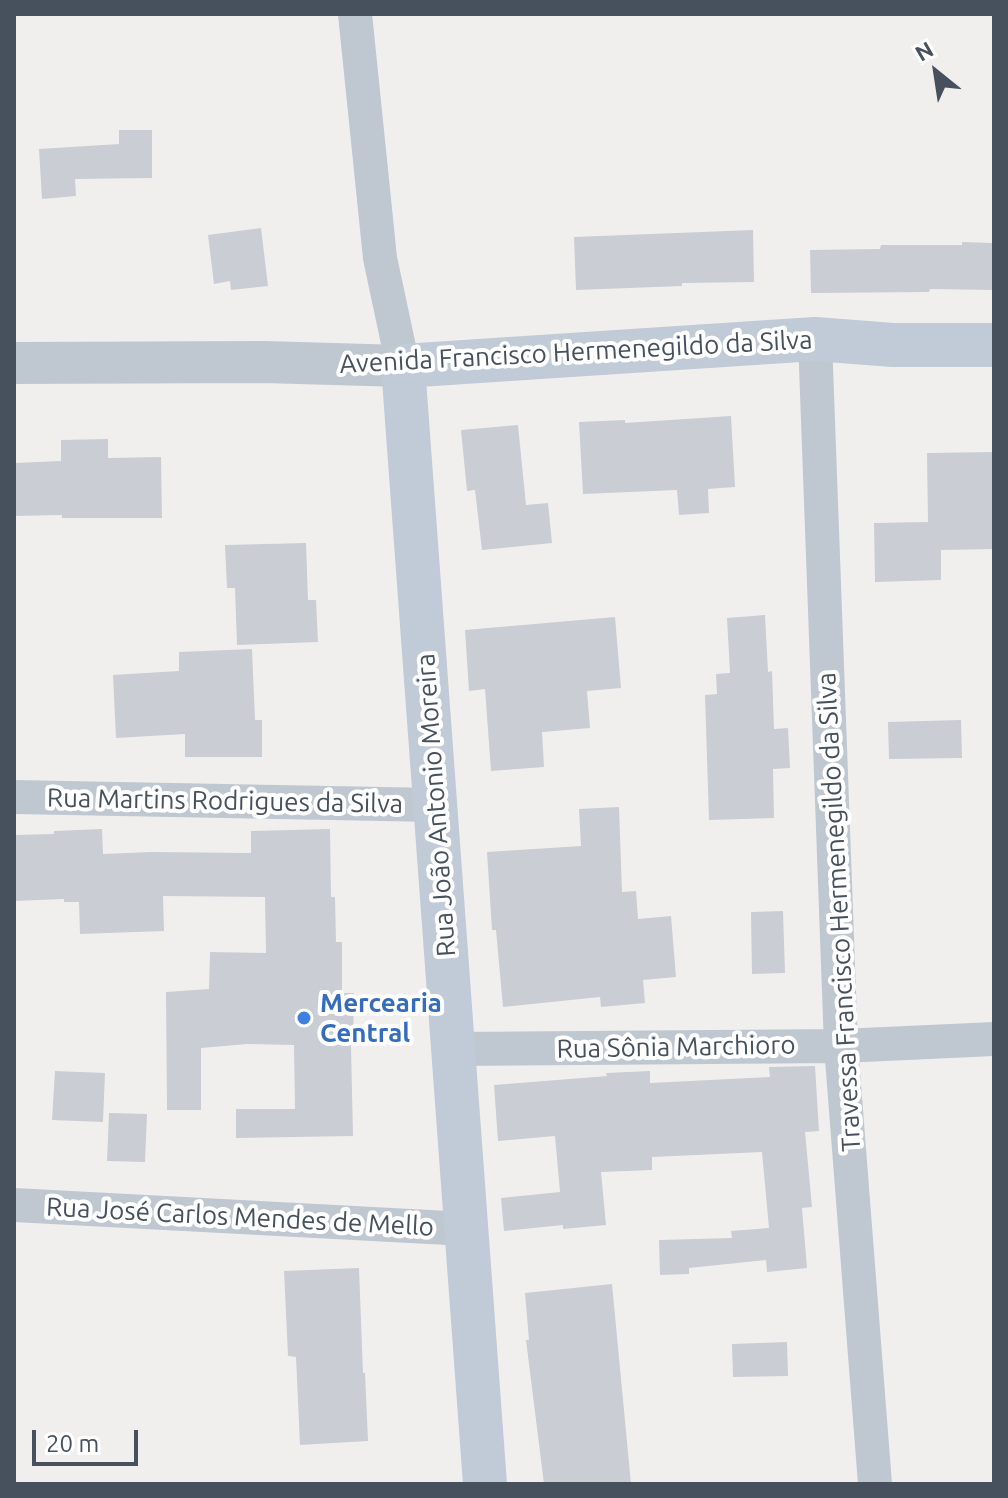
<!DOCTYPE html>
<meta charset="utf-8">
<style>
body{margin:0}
#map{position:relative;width:1008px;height:1498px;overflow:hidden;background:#f1efee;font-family:Ubuntu,sans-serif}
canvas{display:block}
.frame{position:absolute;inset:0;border:16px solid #46515d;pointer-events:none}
.north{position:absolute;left:896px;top:32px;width:80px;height:80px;-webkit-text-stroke:6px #fff;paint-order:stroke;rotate:330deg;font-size:22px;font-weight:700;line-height:32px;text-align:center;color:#46515d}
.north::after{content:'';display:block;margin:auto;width:28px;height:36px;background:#46515d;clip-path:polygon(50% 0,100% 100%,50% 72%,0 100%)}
.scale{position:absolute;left:32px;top:1430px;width:106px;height:36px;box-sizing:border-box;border:4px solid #46515d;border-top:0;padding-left:10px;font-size:24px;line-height:28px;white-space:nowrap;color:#46515d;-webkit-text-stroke:6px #fff;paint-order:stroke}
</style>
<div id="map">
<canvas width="1008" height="1498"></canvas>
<div class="frame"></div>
<div class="north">N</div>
<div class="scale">20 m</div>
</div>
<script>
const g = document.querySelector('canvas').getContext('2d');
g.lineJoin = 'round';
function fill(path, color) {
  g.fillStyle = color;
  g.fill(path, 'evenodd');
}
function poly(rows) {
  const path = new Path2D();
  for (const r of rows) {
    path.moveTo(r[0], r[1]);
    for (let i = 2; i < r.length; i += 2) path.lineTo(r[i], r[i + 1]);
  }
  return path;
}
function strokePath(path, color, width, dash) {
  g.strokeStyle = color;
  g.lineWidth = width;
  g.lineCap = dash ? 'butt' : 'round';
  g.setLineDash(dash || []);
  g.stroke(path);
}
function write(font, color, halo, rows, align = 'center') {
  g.font = font + ' Ubuntu,sans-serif';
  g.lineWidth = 8;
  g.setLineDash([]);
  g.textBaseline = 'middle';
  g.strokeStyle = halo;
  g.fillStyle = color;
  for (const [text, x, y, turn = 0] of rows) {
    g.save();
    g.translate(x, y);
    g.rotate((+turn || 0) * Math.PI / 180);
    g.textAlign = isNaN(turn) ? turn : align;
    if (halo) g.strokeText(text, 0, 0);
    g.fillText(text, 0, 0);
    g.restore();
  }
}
const building = poly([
 [119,130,152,130,152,178,75,179,76,196,42,199,39,149,119,144],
 [261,228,268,286,231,290,230,281,214,284,208,235],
 [753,230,754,282,682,283,682,286,576,290,574,237],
 [962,242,994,243,994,290,930,289,929,292,811,293,810,250,880,249,881,245,962,245],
 [731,416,735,487,708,489,709,513,679,515,677,490,583,494,579,422,625,420,625,423],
 [518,425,526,505,548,503,552,543,482,550,475,490,467,491,461,430],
 [108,439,108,458,161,457,162,518,62,518,62,515,14,516,14,463,61,461,61,440],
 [994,452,994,549,941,550,941,580,875,582,874,523,928,522,927,453],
 [306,543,308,600,316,600,318,642,237,645,235,588,227,588,225,545],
 [765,615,768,672,772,671,774,729,788,728,790,768,773,769,774,818,709,820,705,695,717,694,716,674,730,673,727,618],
 [615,617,621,688,587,691,590,728,542,732,544,767,491,771,485,689,469,691,465,630],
 [252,649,255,720,262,720,262,757,185,757,185,734,116,738,113,675,179,671,179,652],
 [961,720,962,758,889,759,888,722],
 [619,807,622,892,636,891,638,919,671,916,676,977,643,980,645,1003,601,1007,600,997,503,1007,496,930,492,930,487,852,581,846,579,809],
 [102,829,103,854,151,852,251,853,251,831,330,829,331,897,335,897,336,942,342,942,342,993,354,993,353,1046,351,1046,353,1136,236,1138,236,1109,295,1109,294,1045,247,1044,201,1048,201,1110,167,1110,166,992,209,989,210,952,266,953,265,897,163,896,164,931,80,934,79,902,64,902,64,899,14,901,14,835,54,834,54,831],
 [783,911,785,973,752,974,751,912],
 [815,1066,819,1131,805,1132,812,1207,802,1208,807,1268,767,1272,766,1260,689,1268,689,1274,660,1275,659,1240,732,1238,731,1231,769,1228,762,1152,652,1157,652,1170,601,1172,606,1225,563,1229,563,1225,504,1231,501,1198,560,1192,555,1136,498,1141,494,1085,607,1076,606,1073,650,1071,650,1083,770,1077,769,1067],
 [55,1071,105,1073,103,1122,52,1120],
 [109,1113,147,1114,145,1162,107,1161],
 [359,1268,363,1373,365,1373,368,1441,300,1445,296,1357,288,1356,284,1271],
 [612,1284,631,1484,544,1484,526,1340,529,1340,525,1293],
 [787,1342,788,1376,733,1377,732,1344]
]);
const minor = poly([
 [355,14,380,258,403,366],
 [815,339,841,1046,875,1484],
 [14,797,436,805],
 [453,1049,841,1046,994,1039],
 [14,1205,467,1229]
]);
const tertiary = poly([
 [14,363,264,362,403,366]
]);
const secondary = poly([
 [485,1484,403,366,815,339,893,345,994,345]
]);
const markers = [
 [304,1018,8,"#3f7fe0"]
];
const streetNames = [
 ["Avenida Francisco Hermenegildo da Silva",576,352,-3],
 ["Rua Martins Rodrigues da Silva",225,801,1],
 ["Rua João Antonio Moreira",436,805,-94],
 ["Travessa Francisco Hermenegildo da Silva",839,912,-93],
 ["Rua Sônia Marchioro",676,1047,-1],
 ["Rua José Carlos Mendes de Mello",240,1217,3]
];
const shopNames = [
 ["Mercearia",320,1003],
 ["Central",320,1033]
];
fill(building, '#cacdd4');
strokePath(minor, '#bfc8d1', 34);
strokePath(tertiary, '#bfc8d1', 42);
strokePath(secondary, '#c1cbd8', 44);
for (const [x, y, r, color] of markers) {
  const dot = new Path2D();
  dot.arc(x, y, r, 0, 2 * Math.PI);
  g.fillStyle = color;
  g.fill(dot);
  strokePath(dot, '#fff', 3);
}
write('26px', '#46515d', '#fff', streetNames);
write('bold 26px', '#366cbe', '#fff', shopNames, 'left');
</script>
